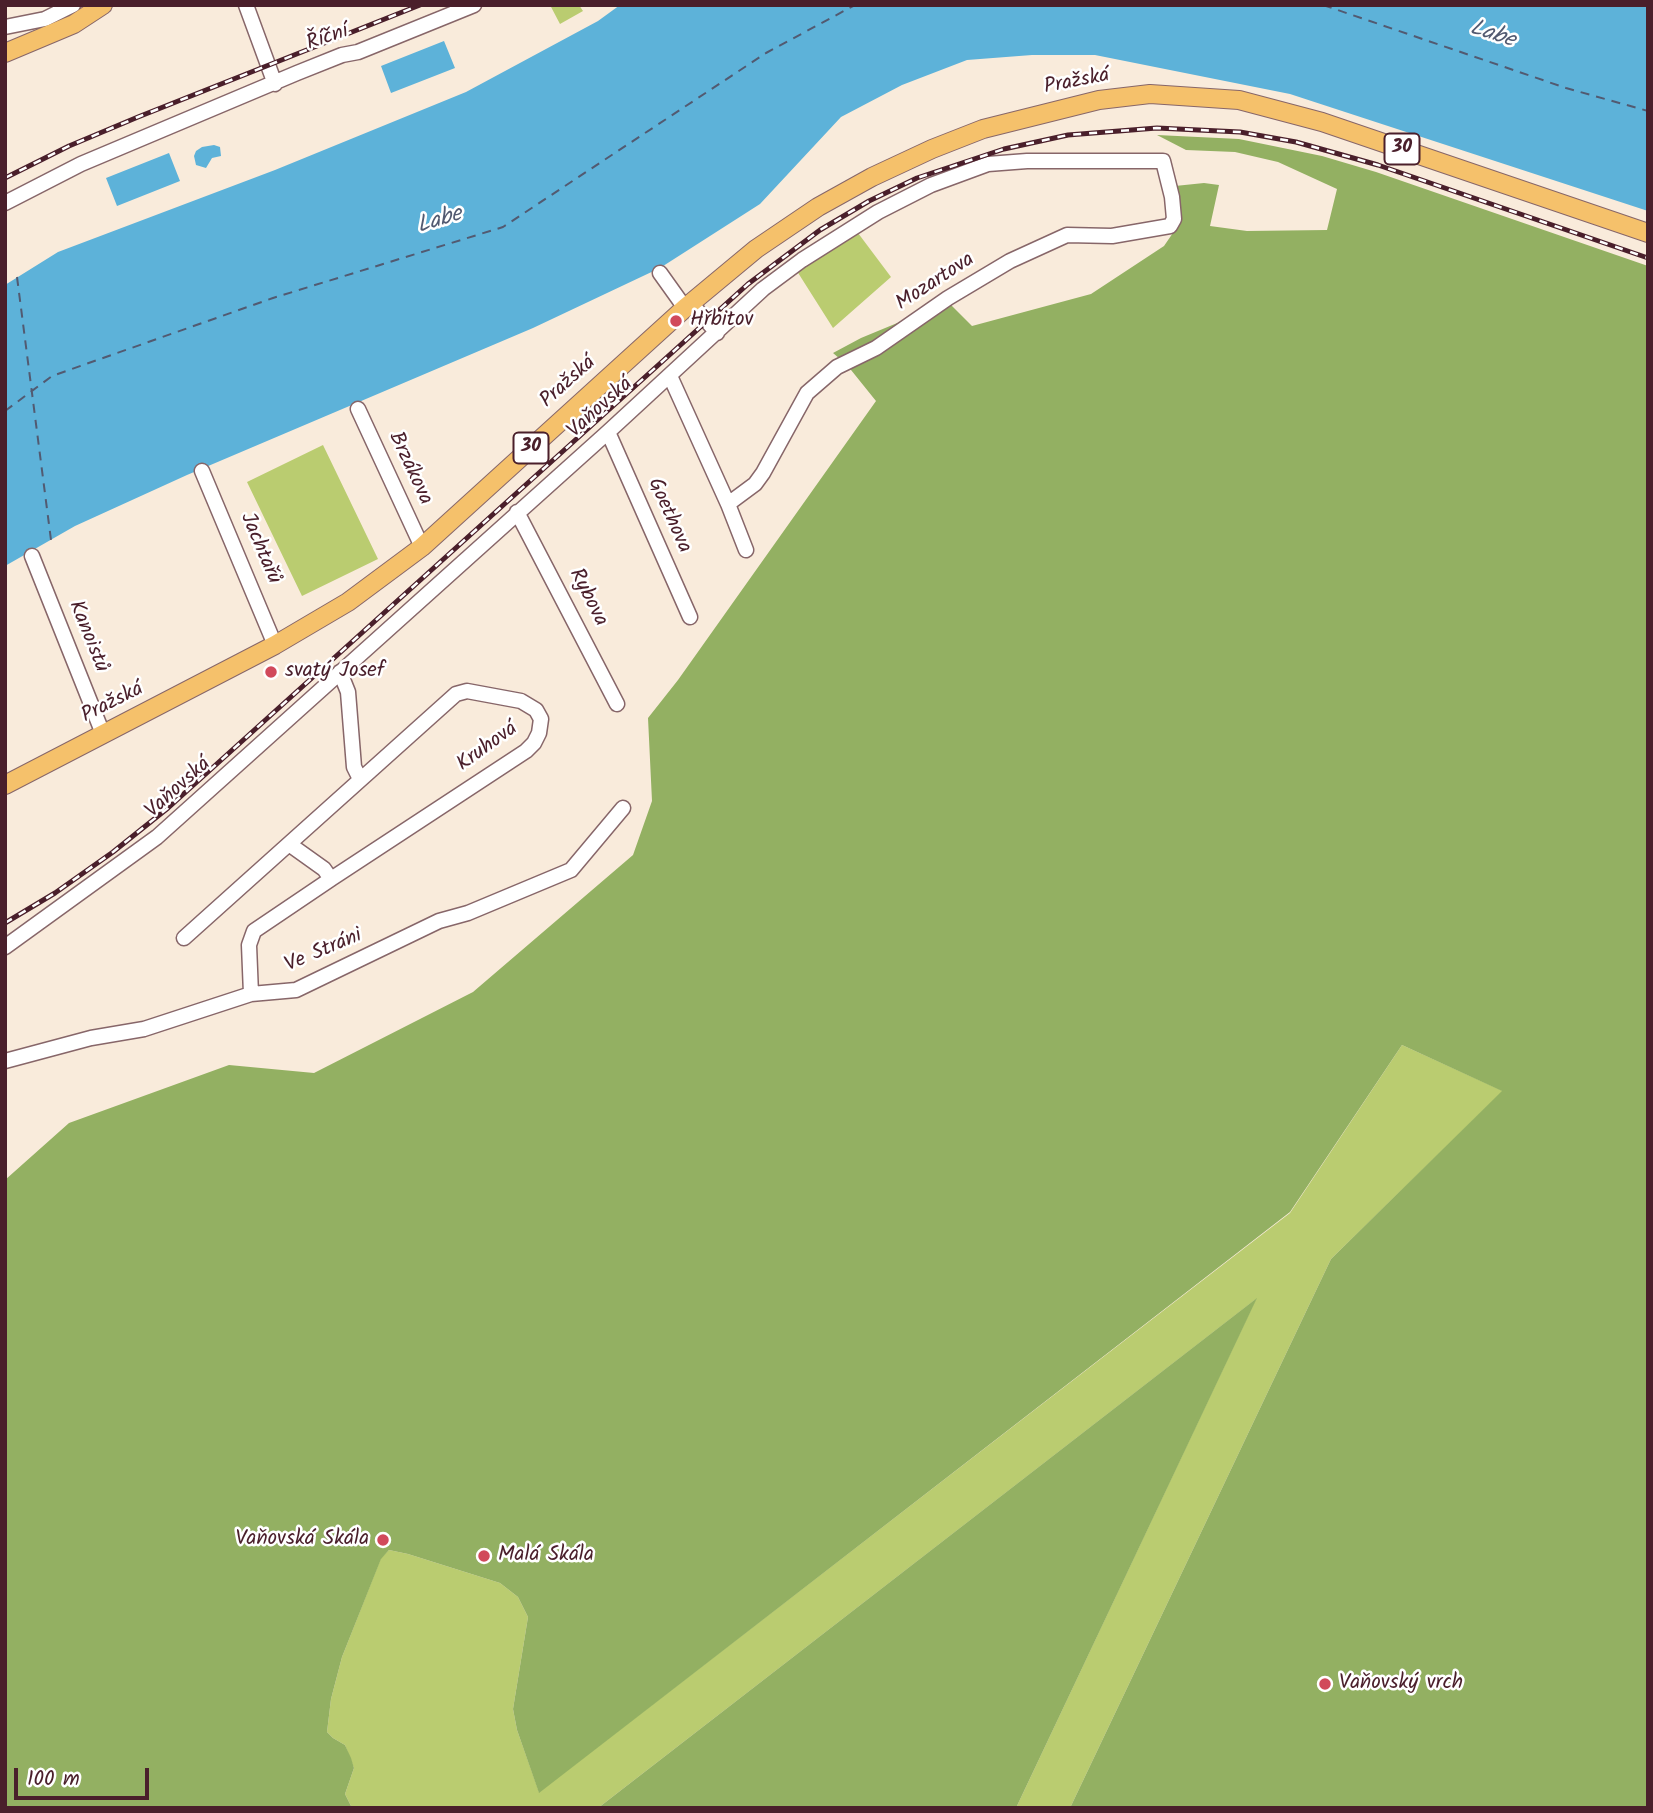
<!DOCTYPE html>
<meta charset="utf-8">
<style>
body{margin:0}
#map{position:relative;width:1653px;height:1813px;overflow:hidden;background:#f9ebdb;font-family:Kalam,sans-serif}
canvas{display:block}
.frame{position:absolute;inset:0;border:7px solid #4a1f2b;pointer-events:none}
.scale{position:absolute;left:14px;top:1768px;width:135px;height:32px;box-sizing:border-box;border:4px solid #4a1f2b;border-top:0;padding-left:9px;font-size:21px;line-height:24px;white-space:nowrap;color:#4a1f2b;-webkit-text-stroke:5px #fff;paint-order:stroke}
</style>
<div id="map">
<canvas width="1653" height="1813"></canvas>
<div class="frame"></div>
<div class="scale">100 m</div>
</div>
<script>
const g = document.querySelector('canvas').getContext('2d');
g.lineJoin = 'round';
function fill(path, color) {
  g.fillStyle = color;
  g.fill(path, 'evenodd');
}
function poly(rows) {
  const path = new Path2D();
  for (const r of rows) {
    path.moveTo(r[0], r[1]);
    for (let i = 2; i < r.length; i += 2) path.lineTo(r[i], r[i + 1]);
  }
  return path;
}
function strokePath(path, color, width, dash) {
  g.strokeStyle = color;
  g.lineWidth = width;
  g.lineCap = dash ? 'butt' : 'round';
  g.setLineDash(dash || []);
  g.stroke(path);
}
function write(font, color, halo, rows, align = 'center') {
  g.font = font + ' Kalam,sans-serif';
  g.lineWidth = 5;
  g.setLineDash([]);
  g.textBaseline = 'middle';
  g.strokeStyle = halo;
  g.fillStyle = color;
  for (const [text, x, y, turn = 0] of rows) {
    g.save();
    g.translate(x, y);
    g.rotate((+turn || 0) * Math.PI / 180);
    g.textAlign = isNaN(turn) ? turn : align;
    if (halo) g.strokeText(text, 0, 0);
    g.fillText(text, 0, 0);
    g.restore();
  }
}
const green = poly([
 [550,5,579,5,583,11,560,24],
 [855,229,891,277,833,328,795,268],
 [323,445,378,559,302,596,247,482],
 [1402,1045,1503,1091,1331,1259,1070,1808,1016,1808,1256,1299,598,1808,352,1808,345,1794,354,1768,345,1745,333,1738,327,1732,331,1699,342,1657,381,1558,389,1550,408,1554,500,1583,518,1597,528,1617,513,1709,517,1730,539,1792,1290,1213]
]);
const forest = poly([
 [1157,135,1239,139,1322,156,1376,172,1648,266,1648,1808,1070,1808,1331,1259,1502,1091,1402,1045,1290,1212,539,1793,517,1730,513,1709,528,1617,518,1597,500,1583,408,1554,389,1550,381,1559,342,1657,331,1699,327,1732,333,1738,345,1745,351,1758,354,1768,345,1794,352,1808,5,1808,5,1180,69,1123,229,1065,314,1073,473,992,633,855,652,801,648,718,678,680,876,401,847,365,833,353,861,338,948,302,972,326,1091,294,1164,246,1177,227,1175,186,1204,183,1219,185,1210,226,1247,231,1327,230,1337,189,1278,162,1235,152,1186,150],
 [1257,1298,1016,1808,598,1808]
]);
const water = poly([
 [620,5,1648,5,1648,211,1290,94,1095,55,1032,55,967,60,902,85,841,117,760,204,660,268,533,328,187,475,75,526,5,566,5,285,58,252,275,170,466,92,598,21],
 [444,41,455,68,391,93,381,66],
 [214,145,220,147,221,156,212,158,206,168,196,165,194,156,196,151,202,147],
 [169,153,180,181,117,206,106,178]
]);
const ferry = poly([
 [1323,5,1566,88,1648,111],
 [17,277,51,540],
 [5,411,52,376,273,298,503,227,766,53,855,5]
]);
const minor = poly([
 [246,5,275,84],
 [5,27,45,19,73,5],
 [5,203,81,164,297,73,342,55,358,52,474,5],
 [660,273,685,308],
 [691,303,717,333],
 [670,376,728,504,746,550],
 [358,409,422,547],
 [608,432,690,617],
 [202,471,275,645],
 [517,512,617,704],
 [32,556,103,734],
 [340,672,348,692,354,767,360,779],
 [184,938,456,694,467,691,521,701,536,710,541,719,539,733,534,743,526,751,331,879,324,869,289,844],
 [5,947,157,837,608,432,763,289,802,260,878,212,931,185,988,164,1027,161,1163,161,1172,197,1174,219,1170,226,1112,236,1067,235,1010,261,948,298,876,348,837,367,807,393,763,473,755,484,728,504],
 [251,994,249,945,254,931,331,879],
 [5,1061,91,1038,144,1029,251,994,296,990,439,921,468,913,571,870,623,808]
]);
const major = poly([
 [5,53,74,24,103,5],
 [5,785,275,645,348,602,422,547,685,308,756,249,818,207,872,177,932,149,983,129,1099,100,1150,94,1239,100,1322,122,1648,233]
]);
const rail = poly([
 [5,178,69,146,138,117,420,5],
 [5,923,55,893,113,852,168,808,748,284,820,230,869,201,917,178,1004,149,1068,135,1157,128,1240,132,1296,142,1378,165,1648,258]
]);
const markers = [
 [676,321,7,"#d1495b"],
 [271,672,7,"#d1495b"],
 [383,1540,7,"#d1495b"],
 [484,1556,7,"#d1495b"],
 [1325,1684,7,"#d1495b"]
];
const shields = [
 [1402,149,35],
 [531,448,35]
];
const shieldNames = [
 ["30",1402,149],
 ["30",531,448]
];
const streetNames = [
 ["Říční",328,39,-19],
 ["Pražská",1077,83,-11],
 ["Mozartova",936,283,-33],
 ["Pražská",569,383,-42],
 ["Vaňovská",601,409,-42],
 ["Brzákova",409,469,65],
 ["Goethova",668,516,66],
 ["Jachtařů",259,549,67],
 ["Rybova",587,598,63],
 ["Kanoistů",87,637,68],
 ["Pražská",113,704,-27],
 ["Kruhová",488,748,-36],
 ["Vaňovská",179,789,-42],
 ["Ve Stráni",324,952,-23]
];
const poiNames = [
 ["Hřbitov",690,321],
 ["svatý Josef",285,672],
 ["Vaňovská Skála",369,1540,"right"],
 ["Malá Skála",498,1556],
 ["Vaňovský vrch",1339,1684]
];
const waterNames = [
 ["Labe",1492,36,18],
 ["Labe",440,222,-17]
];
fill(green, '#bacc70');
fill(forest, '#93b062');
fill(water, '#5db2d9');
strokePath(ferry, '#525a71', 2, [9, 7]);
strokePath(minor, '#876669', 17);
strokePath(major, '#876669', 20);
strokePath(minor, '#fff', 14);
strokePath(major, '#f5c16b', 18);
strokePath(rail, '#4a1f2b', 5);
strokePath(rail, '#fff', 2.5, [8]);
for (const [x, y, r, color] of markers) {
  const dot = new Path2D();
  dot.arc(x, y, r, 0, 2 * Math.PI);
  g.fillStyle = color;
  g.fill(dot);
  strokePath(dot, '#fff', 2.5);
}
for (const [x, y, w] of shields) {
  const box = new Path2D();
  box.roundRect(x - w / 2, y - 15.5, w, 31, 5);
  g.fillStyle = '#fff';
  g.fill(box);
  strokePath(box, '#4a1f2b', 2);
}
write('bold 19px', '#4a1f2b', null, shieldNames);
write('21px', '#4a1f2b', '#fff', streetNames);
write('21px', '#4a1f2b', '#fff', poiNames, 'left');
write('italic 23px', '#525a71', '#fff', waterNames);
</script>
